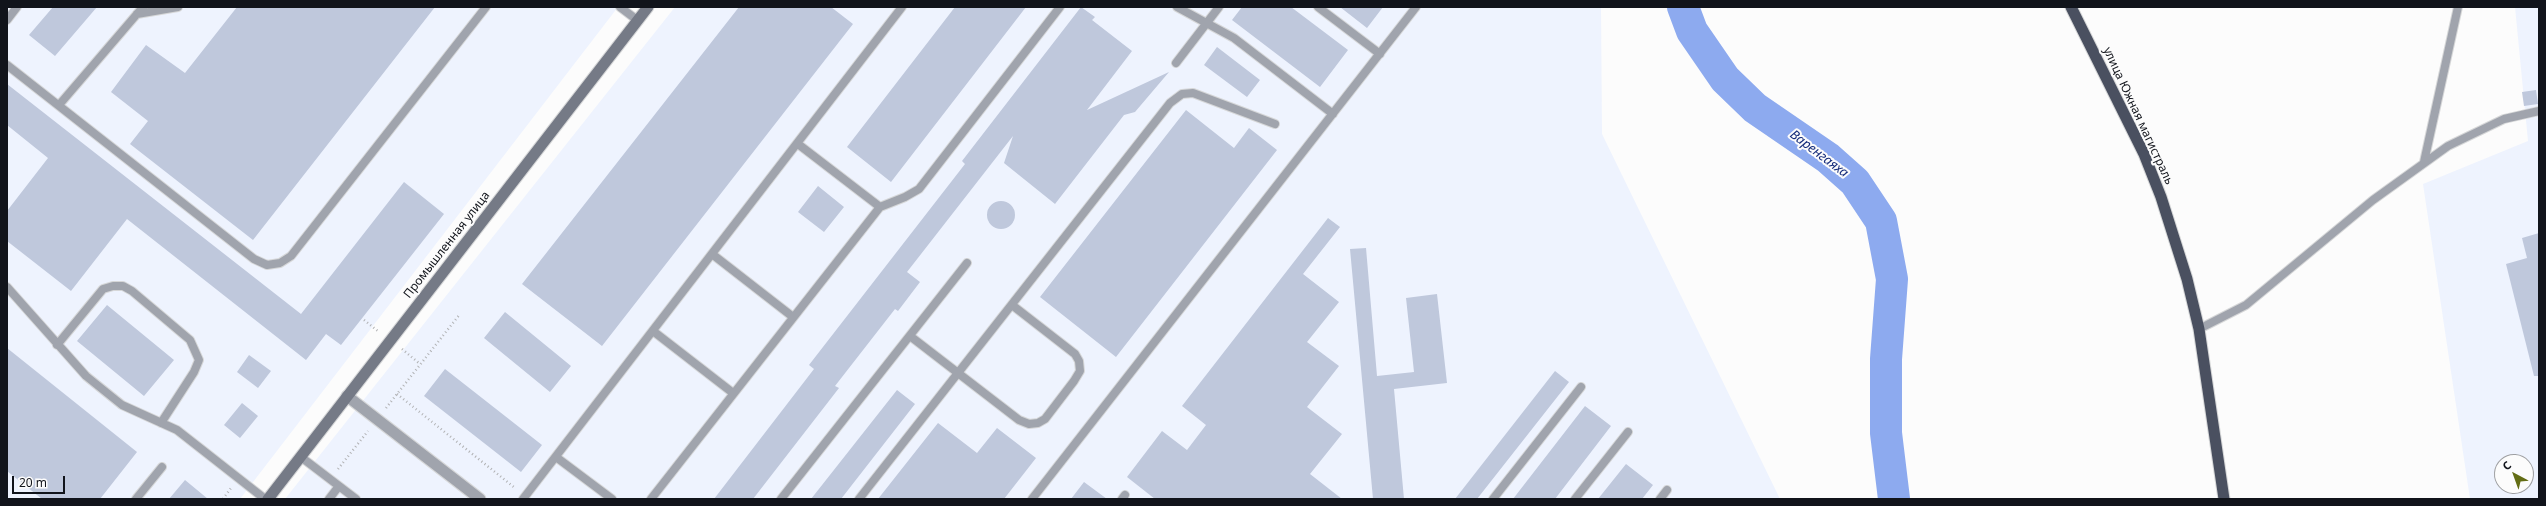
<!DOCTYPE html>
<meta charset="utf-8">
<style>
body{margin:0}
#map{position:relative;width:2546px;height:506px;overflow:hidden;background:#fcfcfc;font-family:"Noto Sans",sans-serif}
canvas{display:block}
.frame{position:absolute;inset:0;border:8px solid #11141b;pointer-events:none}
.north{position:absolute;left:2494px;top:454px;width:40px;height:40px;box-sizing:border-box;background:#fcfcfc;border:1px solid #9e9fa2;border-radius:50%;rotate:319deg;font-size:11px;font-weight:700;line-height:16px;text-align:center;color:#11141b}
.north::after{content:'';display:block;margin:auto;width:14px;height:18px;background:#636d15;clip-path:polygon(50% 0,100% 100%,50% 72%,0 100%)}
.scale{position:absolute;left:12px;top:476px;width:53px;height:18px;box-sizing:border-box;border:2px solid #11141b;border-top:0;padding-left:5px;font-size:12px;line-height:14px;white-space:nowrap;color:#11141b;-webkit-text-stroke:3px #fcfcfc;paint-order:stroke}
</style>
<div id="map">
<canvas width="2546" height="506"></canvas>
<div class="frame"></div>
<div class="north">С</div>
<div class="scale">20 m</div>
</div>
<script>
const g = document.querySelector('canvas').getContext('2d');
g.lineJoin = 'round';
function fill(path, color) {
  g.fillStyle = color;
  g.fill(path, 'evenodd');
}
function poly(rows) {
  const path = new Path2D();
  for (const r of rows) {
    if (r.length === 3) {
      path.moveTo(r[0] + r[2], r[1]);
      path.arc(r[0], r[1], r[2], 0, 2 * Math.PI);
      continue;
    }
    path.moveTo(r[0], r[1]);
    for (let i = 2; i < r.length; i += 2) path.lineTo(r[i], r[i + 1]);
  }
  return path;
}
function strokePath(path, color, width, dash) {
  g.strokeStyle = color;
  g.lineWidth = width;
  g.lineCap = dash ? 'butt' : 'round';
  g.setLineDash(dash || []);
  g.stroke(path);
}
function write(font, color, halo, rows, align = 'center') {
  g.font = font + ' "Noto Sans",sans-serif';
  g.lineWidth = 4;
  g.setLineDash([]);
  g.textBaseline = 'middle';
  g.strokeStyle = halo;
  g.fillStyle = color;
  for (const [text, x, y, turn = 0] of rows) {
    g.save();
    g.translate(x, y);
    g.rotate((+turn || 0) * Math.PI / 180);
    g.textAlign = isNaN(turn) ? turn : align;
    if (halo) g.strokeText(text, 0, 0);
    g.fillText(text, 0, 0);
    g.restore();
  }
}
const built = poly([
 [7,7,618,7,240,499,7,499],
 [675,7,1601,7,1602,134,1780,499,285,499],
 [2515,7,2539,7,2539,499,2470,499,2423,184,2528,141],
 [2502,462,2526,462,2526,486,2502,486]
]);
const river = poly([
 [1683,7,1692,31,1725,79,1755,108,1828,158,1855,182,1881,221,1892,279,1886,359,1886,433,1894,499]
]);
const building = poly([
 [53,7,97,7,55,56,29,35],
 [237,7,435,7,253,240,130,144,148,121,111,92,146,45,185,73],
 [739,7,831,7,853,24,602,346,522,284],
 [955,7,1026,7,891,182,847,147],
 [1081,7,1095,17,1092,20,1132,51,1087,110,1169,72,1135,112,1124,115,1055,204,1004,163,1013,136,907,272,920,282,898,311,895,309,835,386,839,388,753,499,714,499,814,369,809,365,965,164,962,161],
 [1242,7,1291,7,1348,50,1320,87,1232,20],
 [1340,7,1383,7,1367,28],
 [1217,47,1260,80,1247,97,1204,65],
 [7,84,301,314,404,182,444,214,341,345,326,334,306,360,127,219,71,291,7,241,7,211,48,158,7,125],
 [2536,90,2538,104,2524,106,2522,92],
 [1186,110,1234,148,1249,128,1277,150,1116,357,1040,297],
 [818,186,844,207,824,232,798,212],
 [1001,215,14],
 [1328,218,1340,227,1303,274,1339,302,1307,342,1339,366,1307,407,1342,434,1310,474,1342,499,1155,499,1127,477,1162,431,1187,450,1206,425,1182,406],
 [2539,233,2539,376,2534,376,2506,264,2527,258,2522,238],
 [1366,248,1377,376,1414,372,1406,298,1437,294,1447,383,1394,389,1404,499,1373,499,1350,249],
 [107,305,174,360,144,396,77,341],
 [505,312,571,366,550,392,484,338],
 [7,348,137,452,100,499,42,499,7,471],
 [249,355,271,371,258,388,237,372],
 [445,369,542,445,521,472,424,396],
 [1555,371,1569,382,1477,499,1455,499],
 [897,390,915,404,841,499,811,499],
 [242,403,258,416,240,438,224,425],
 [1585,406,1611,426,1555,499,1513,499],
 [938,423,977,453,997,428,1036,458,1004,499,878,499],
 [1626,464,1653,485,1642,499,1598,499],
 [185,480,208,499,169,499],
 [1084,482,1107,499,1071,499]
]);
const path = poly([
 [364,320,379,332],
 [402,349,420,364],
 [397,394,515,488],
 [386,408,460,314],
 [338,469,368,431],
 [223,499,231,488]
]);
const service = poly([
 [620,7,637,20],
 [1177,7,1234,38,1333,114],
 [1318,7,1380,54],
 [137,14,178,7],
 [7,20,17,7],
 [1176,63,1219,7],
 [7,65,254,259,267,265,280,263,291,256,486,7],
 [59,105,143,7],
 [2424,162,2458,7],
 [880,207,905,197,919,189,1060,7],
 [712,254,793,317],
 [7,287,86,376,122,405,177,430,265,499],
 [2199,329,2246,305,2373,200,2448,146,2504,119,2539,111],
 [653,331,733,393],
 [910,336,1019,420,1029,424,1038,423,1045,419,1074,381,1080,371,1079,361,1075,354,1012,305],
 [57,345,103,289,113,286,123,286,132,291,190,340,199,360,194,372,161,423],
 [301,457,356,499],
 [556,457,612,499],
 [136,499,162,467],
 [329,499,339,486],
 [523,499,902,7],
 [651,499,880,207,798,144],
 [781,499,967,263],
 [859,499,1170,103,1182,94,1193,93,1275,124],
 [1032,499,1416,7],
 [1122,499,1125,495],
 [1493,499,1581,387],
 [1575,499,1628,432],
 [1660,499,1667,490]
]);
const minor = poly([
 [347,396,480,499]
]);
const secondary = poly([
 [268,499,648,7]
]);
const trunk = poly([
 [2071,7,2144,154,2161,197,2187,279,2199,329,2224,499]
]);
const streetNames = [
 ["улица Южная магистраль",2138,116,65],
 ["Промышленная улица",447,245,-52]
];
const waterNames = [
 ["Варенгаяха",1819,154,37]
];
fill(built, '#eef3fe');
strokePath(river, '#8daaef', 32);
fill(building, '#bfc8dc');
strokePath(service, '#d6d7d8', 10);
strokePath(minor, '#d6d7d8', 13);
strokePath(secondary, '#d6d7d8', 13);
strokePath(trunk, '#d6d7d8', 13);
strokePath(path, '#b1b2b4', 2.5, [1, 3]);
strokePath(service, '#a0a4ad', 8);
strokePath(minor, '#a0a4ad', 11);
strokePath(secondary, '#757a86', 11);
strokePath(trunk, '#4a5060', 11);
write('12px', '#11141b', '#fcfcfc', streetNames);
write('italic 13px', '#162d7b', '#fcfcfc', waterNames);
</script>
